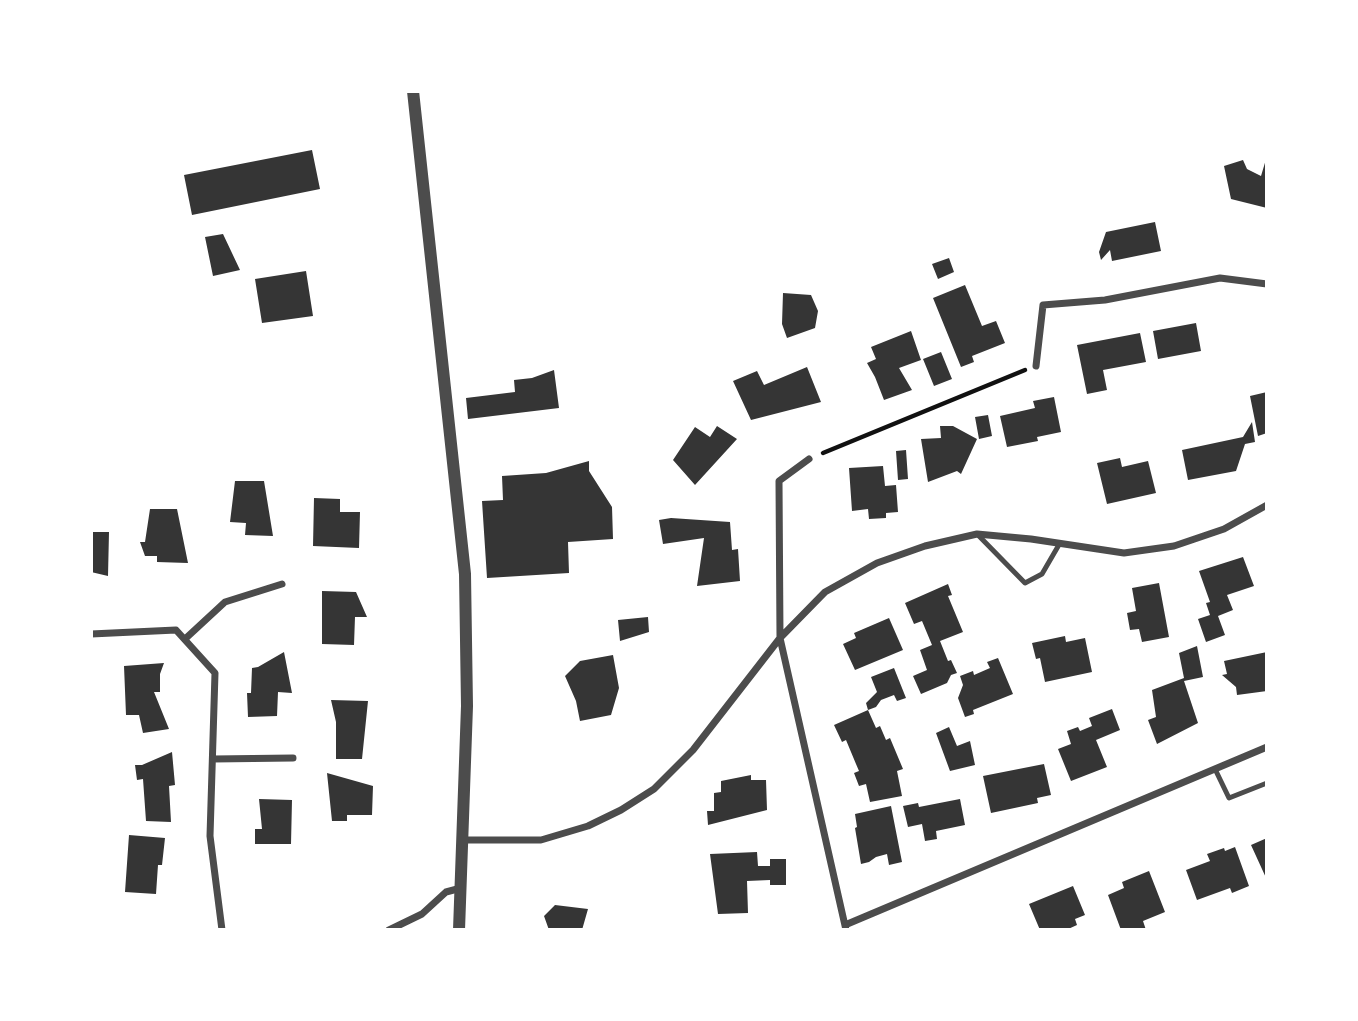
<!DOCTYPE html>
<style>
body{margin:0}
#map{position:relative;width:1358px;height:1021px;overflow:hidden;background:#fff;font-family:Manrope,sans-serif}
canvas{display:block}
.frame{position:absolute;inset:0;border:93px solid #fff;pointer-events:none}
</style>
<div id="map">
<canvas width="1358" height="1021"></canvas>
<div class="frame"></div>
</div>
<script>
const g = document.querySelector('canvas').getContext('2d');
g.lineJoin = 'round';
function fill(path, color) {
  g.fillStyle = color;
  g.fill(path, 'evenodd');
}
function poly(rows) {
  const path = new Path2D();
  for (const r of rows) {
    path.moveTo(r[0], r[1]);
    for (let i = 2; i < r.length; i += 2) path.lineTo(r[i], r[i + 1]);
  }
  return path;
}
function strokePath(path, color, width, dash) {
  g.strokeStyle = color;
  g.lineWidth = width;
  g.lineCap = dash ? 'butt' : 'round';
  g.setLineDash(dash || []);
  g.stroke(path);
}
const building = poly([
 [312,150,320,189,192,215,184,175],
 [1267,156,1267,208,1231,199,1224,166,1243,160,1247,169,1261,176],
 [1155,222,1161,251,1112,261,1110,250,1101,260,1099,252,1106,232],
 [223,234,240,270,213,276,205,237],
 [949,258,954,272,938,279,932,264],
 [306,271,313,316,262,323,255,279],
 [965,285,982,326,996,321,1005,343,972,356,974,362,961,367,933,298],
 [783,293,811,295,818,311,815,328,787,338,782,324],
 [1196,323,1201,351,1158,359,1153,331],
 [911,331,921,360,899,368,912,390,884,400,875,377,867,363,876,359,871,347],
 [1140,333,1146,362,1103,370,1107,390,1087,394,1077,345],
 [941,352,952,379,934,386,923,359],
 [807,367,821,402,751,420,733,381,757,371,764,385],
 [554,370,559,408,468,419,466,398,515,392,514,380,532,378],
 [1267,392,1267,433,1258,436,1250,396],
 [1054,397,1061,432,1037,437,1038,441,1007,447,1000,416,1035,408,1033,401],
 [988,415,992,436,979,439,975,417],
 [1252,422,1255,442,1245,444,1236,471,1188,480,1182,450,1243,437],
 [717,426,737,439,695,485,673,460,695,427,710,437],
 [940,426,953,426,977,439,961,474,957,471,928,482,921,439,941,438],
 [906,450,908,479,898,480,896,451],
 [1120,458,1122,467,1148,461,1156,493,1107,504,1097,463],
 [589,461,589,471,612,507,613,539,568,542,569,573,487,578,482,501,503,500,502,476,546,473],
 [883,466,885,486,896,485,898,512,886,513,886,518,869,519,868,509,852,511,849,468],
 [235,481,264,481,273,536,245,535,246,523,230,522],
 [314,498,340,499,340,512,360,512,359,548,313,546],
 [150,509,177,509,188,563,157,562,157,556,145,556,140,542,145,542],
 [671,518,730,522,732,550,738,549,740,581,697,586,704,538,663,544,659,520],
 [91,532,109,532,108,576,91,572],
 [1243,557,1254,586,1227,595,1233,610,1218,616,1225,635,1206,642,1198,619,1210,615,1206,603,1210,602,1199,571],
 [1159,583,1169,637,1142,642,1139,629,1130,630,1127,613,1136,611,1132,588],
 [948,584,952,595,948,596,963,632,940,641,948,661,951,660,957,673,951,675,947,683,921,694,913,676,927,670,920,650,932,645,922,621,914,624,905,603],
 [322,591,356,592,367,617,355,617,354,645,322,644],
 [648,617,649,632,620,641,618,620],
 [889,618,903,650,855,670,843,644,856,638,854,633],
 [1065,636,1066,642,1085,638,1092,672,1045,682,1040,658,1036,659,1032,643],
 [1197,646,1203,677,1184,681,1198,723,1157,744,1148,720,1156,717,1152,690,1184,678,1179,653],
 [284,652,292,693,278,692,277,716,248,717,247,693,251,693,252,668,258,667],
 [1267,652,1267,691,1237,695,1236,687,1222,675,1227,674,1224,661],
 [613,655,619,688,611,715,580,721,576,701,565,676,580,661],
 [998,658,1013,694,973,710,974,714,965,717,958,698,963,685,960,676,973,671,974,675,990,668,987,662],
 [164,663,160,674,160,692,154,692,169,729,143,733,139,715,126,715,124,666],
 [894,668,906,698,897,701,894,695,881,700,876,707,868,710,866,703,877,692,871,677],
 [331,700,368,701,362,759,336,759,336,722],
 [1112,709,1120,730,1096,740,1107,767,1071,781,1058,749,1071,744,1067,731,1078,727,1080,731,1092,726,1089,718],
 [868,710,876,728,880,726,886,740,890,738,903,769,897,771,902,796,870,802,866,784,859,786,854,773,859,771,856,764,846,740,842,742,834,725],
 [949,727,957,746,970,741,975,765,950,771,936,733],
 [172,752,175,785,169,786,171,822,146,821,143,779,137,780,135,765,142,765],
 [1044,764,1051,795,1037,798,1038,803,991,813,983,776],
 [327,773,373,786,372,815,347,815,347,821,332,821],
 [751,775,751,780,766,780,767,810,708,825,707,811,714,811,714,793,721,792,721,781],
 [259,799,292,800,291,844,255,844,255,829,262,829],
 [960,799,965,825,936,831,937,839,925,841,922,824,908,827,903,806,918,803,919,807],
 [891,806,902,862,889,865,887,854,876,857,869,862,861,864,855,828,857,827,855,814],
 [129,835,165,838,162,865,158,865,156,894,125,892],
 [1267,838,1267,880,1251,845],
 [1235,847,1249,886,1232,893,1230,888,1197,900,1186,870,1210,861,1207,854,1224,848,1225,851],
 [757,852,758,866,770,866,770,859,786,859,786,885,770,885,770,880,747,881,748,913,718,914,710,854],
 [1149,871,1165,912,1143,921,1146,930,1121,930,1108,895,1124,888,1122,882],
 [1073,886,1085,915,1075,919,1077,925,1066,930,1040,930,1029,904],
 [555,905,588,909,582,930,549,930,544,916]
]);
const path = poly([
 [823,453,1025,370]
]);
const service = poly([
 [978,535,1025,583,1042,574,1060,543],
 [1215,769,1229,798,1267,783]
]);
const minor = poly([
 [1036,366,1043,305,1105,300,1220,278,1267,284],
 [809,459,779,481,780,638,846,930],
 [91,634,176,630,215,673,210,836,222,930],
 [185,639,225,602,282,584],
 [213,759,293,758],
 [463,840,541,840,588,826,621,810,654,789,693,750,780,638,825,592,877,563,925,546,977,534,1031,539,1124,553,1174,546,1224,529,1267,505],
 [845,925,1267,747],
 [389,930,422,914,446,892,461,888]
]);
const tertiary = poly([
 [413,91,465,574,467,706,459,930]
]);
fill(building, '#353535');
strokePath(path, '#111', 4.5);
strokePath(service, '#4c4c4c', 5);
strokePath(minor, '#4c4c4c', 7);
strokePath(tertiary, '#4c4c4c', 12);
</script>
